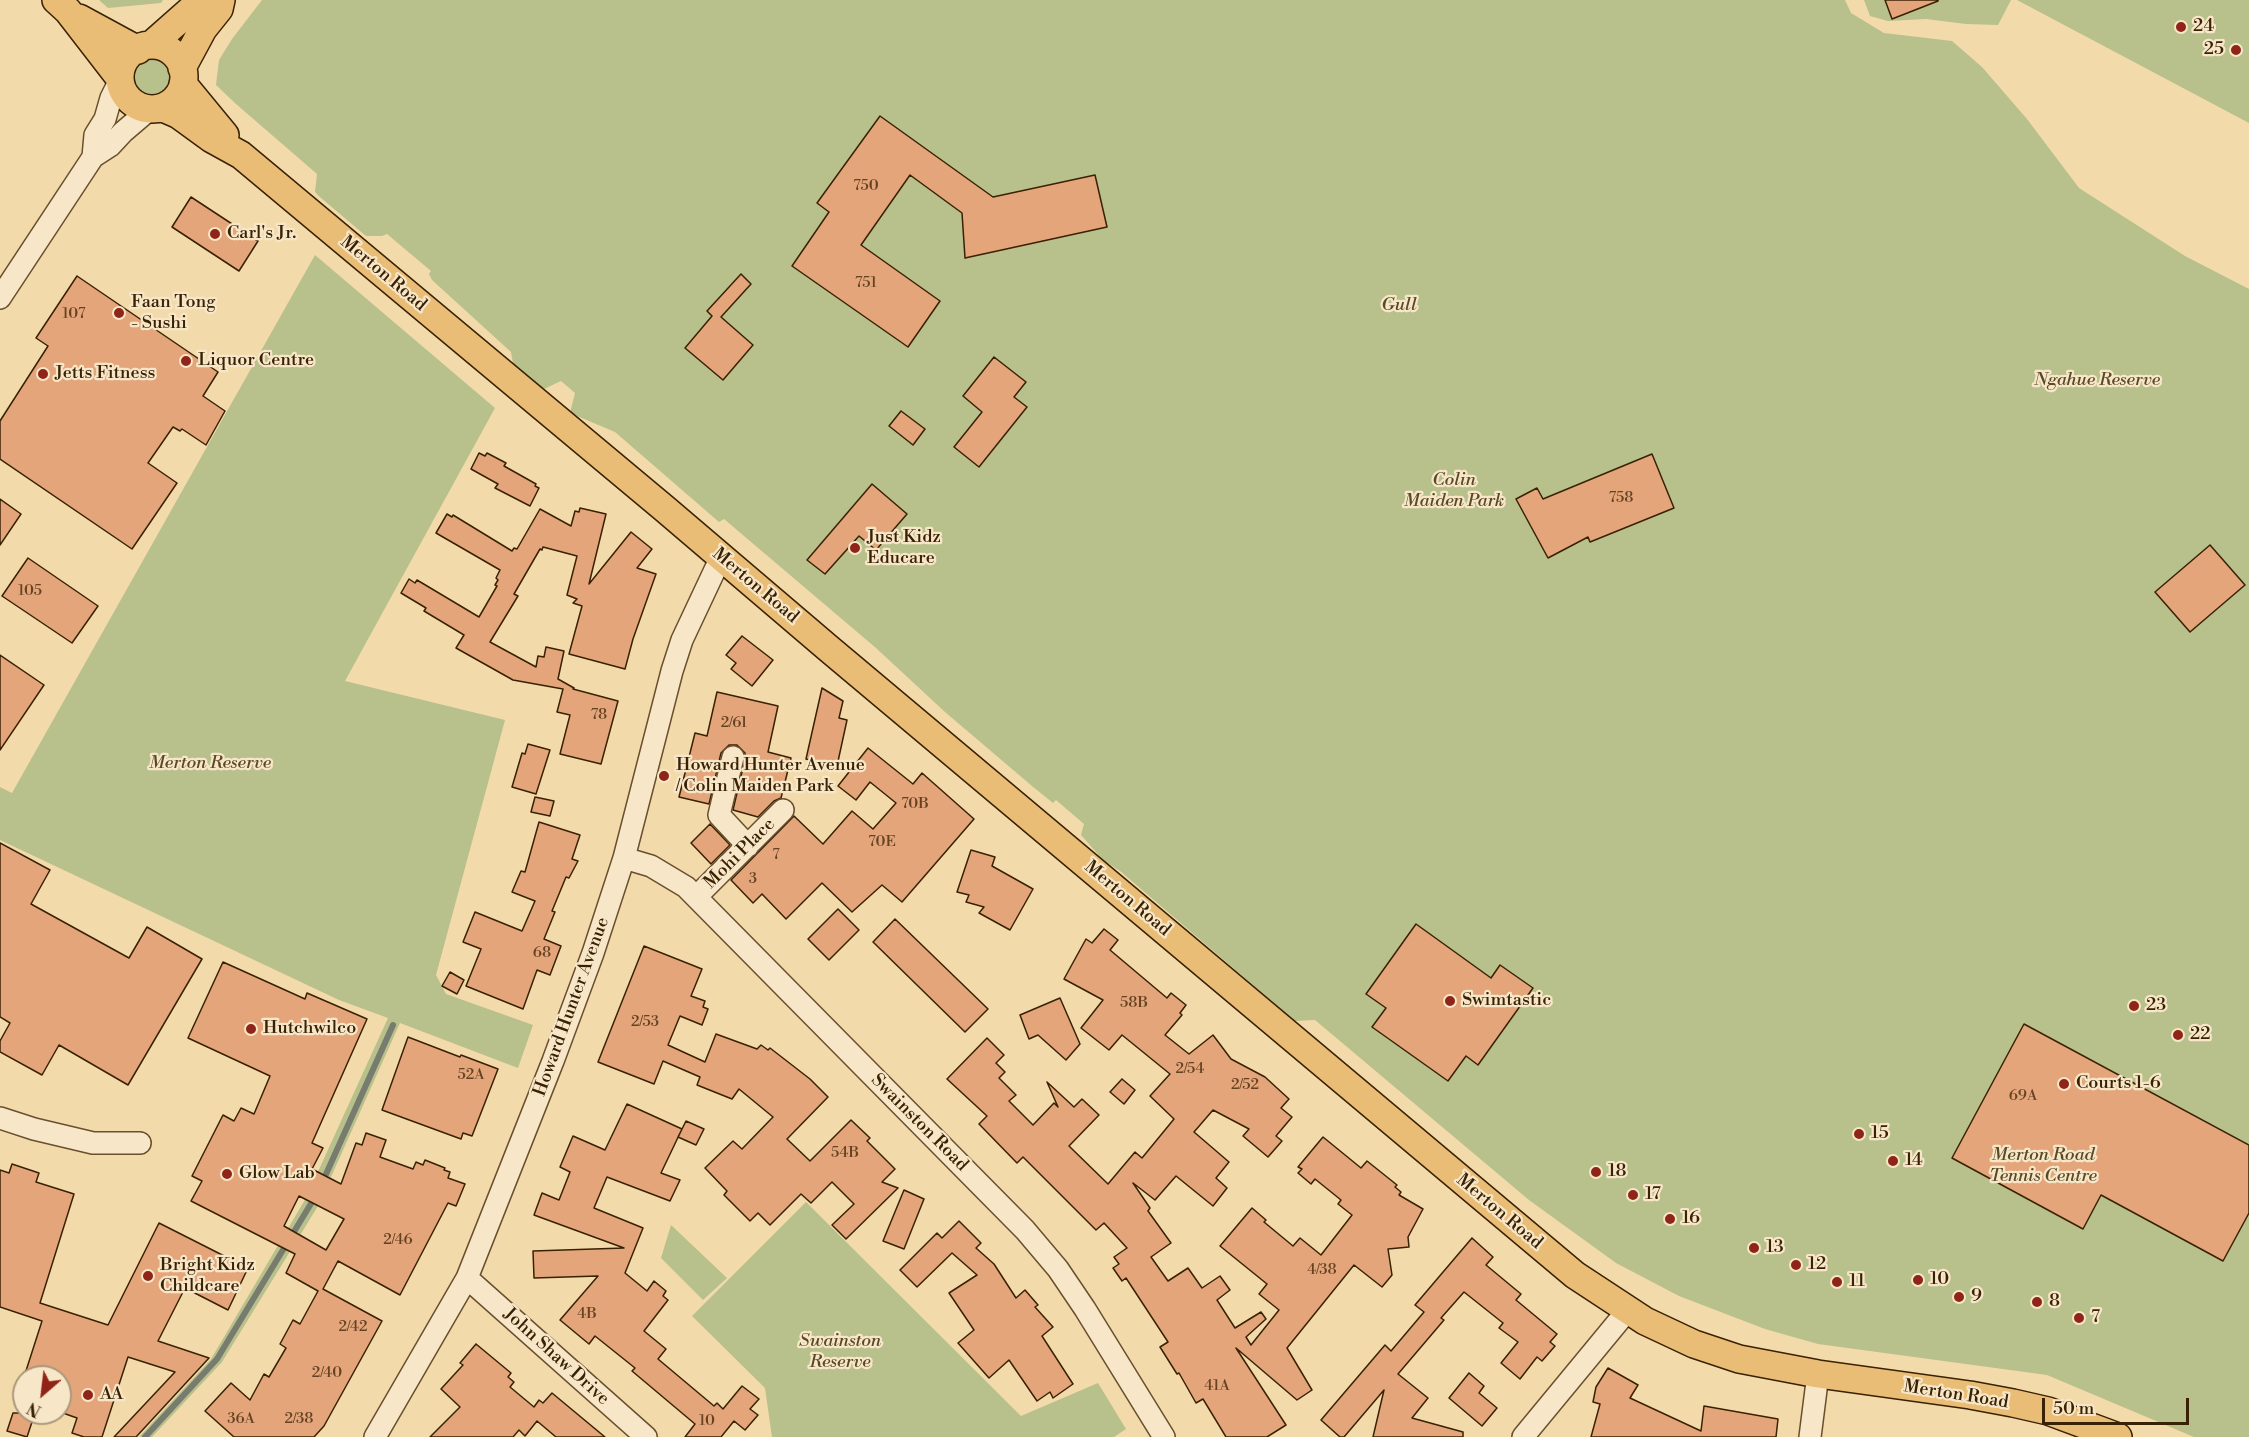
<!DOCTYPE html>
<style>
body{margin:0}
#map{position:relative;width:2249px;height:1437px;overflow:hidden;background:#f3daab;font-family:"Libre Bodoni",serif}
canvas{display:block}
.north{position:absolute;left:12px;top:1365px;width:60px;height:60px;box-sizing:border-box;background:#f7e7c8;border:2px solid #ab987a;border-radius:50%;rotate:208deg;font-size:16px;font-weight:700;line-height:24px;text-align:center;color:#392104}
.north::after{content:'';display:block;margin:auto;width:21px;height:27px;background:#8f2418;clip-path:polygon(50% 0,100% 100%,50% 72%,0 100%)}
.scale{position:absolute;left:2042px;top:1398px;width:147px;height:27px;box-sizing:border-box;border:3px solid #392104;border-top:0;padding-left:8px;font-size:18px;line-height:21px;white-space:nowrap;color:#392104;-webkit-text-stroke:4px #f7e7c8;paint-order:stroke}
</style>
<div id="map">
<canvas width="2249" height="1437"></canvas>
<div class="north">N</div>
<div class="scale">50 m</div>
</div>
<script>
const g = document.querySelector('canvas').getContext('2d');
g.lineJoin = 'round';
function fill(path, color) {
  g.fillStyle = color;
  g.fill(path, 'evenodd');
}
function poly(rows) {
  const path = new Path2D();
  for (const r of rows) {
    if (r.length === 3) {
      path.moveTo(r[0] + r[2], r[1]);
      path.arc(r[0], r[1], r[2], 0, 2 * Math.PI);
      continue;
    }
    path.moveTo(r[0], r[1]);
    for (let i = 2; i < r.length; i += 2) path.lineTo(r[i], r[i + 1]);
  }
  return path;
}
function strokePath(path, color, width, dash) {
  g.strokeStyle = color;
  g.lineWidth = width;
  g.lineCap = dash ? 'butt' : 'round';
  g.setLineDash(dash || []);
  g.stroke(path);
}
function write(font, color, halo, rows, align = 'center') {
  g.font = font + ' "Libre Bodoni",serif';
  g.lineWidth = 4.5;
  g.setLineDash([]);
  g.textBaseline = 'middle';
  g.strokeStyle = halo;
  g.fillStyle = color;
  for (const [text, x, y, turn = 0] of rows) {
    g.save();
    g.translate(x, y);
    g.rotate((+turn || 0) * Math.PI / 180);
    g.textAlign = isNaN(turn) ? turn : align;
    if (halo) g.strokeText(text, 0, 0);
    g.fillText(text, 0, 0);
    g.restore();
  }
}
const green = poly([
 [99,0,163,0,161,3,108,8],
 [262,0,1845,0,1851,13,1884,33,1952,41,1982,67,2027,119,2079,188,2185,256,2249,289,2249,1437,2194,1437,2047,1375,1818,1344,1765,1329,1679,1296,1616,1263,1529,1200,1315,1020,1295,1021,1120,871,1103,860,1081,835,1084,824,1056,800,1053,803,1032,786,945,712,876,648,724,519,719,522,615,432,570,413,575,393,561,381,544,389,514,369,511,352,432,280,429,274,431,271,387,234,382,236,366,236,321,198,315,192,317,174,236,104,216,85,219,60,232,39],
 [1864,0,2011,0,1998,25,1966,24,1926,19,1888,21,1870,16],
 [2017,0,2249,0,2249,123],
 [152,77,19],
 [315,255,495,408,345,681,505,720,436,975,446,994,533,1025,518,1068,400,1023,318,1206,222,1362,152,1437,139,1437,211,1359,306,1198,388,1018,339,1000,0,840,0,787,12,793],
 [806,1202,1021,1416,1098,1383,1126,1429,1114,1437,772,1437,765,1388,692,1316],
 [671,1225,727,1278,703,1300,661,1258]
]);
const stream = poly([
 [322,1183,393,1025],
 [145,1437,217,1359,315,1197]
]);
const building = poly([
 [1885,0,1938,0,1938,1,1892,19,1885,0],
 [880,116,993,197,1095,175,1107,227,965,258,962,213,910,175,861,245,940,301,908,347,792,266,829,212,817,203,880,116],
 [191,197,258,241,239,271,172,227,191,197],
 [741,274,751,284,721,317,753,345,723,380,685,348,712,316,707,311,741,274],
 [77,276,218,372,203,396,225,411,206,445,182,429,180,431,173,427,148,463,177,483,132,549,0,459,0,421,48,346,36,338,77,276],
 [994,357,1026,382,1014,397,1027,407,979,467,954,447,982,412,963,396,994,357],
 [901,411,925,429,913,445,889,426,901,411],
 [479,453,485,456,487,453,506,463,504,466,536,484,535,486,539,488,530,506,495,488,498,484,471,469,479,453],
 [1652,454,1674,508,1590,542,1588,537,1548,558,1516,499,1537,488,1543,499,1652,454],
 [872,484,907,514,876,550,859,536,825,574,807,560,872,484],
 [0,499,21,514,0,545,0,499],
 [580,508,606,514,589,584,631,532,652,549,637,568,656,574,633,639,625,669,569,654,582,606,573,603,577,599,567,595,577,556,543,547,542,550,540,549,514,594,518,596,490,642,536,667,538,656,544,657,546,647,564,651,558,679,574,688,573,689,618,701,601,764,560,754,570,715,557,712,563,689,513,680,456,648,464,635,424,611,426,608,401,593,409,579,415,583,417,580,479,617,497,586,495,585,498,580,496,578,500,570,436,533,447,514,452,517,453,515,512,551,514,548,517,549,540,509,571,526,575,511,579,512,580,508],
 [2210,545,2245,585,2190,632,2155,592,2210,545],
 [28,558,98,606,72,643,2,596,28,558],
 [742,636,773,660,752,686,731,669,736,663,726,655,742,636],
 [0,655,44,685,0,750,0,655],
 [822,688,843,701,839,718,847,720,837,766,806,759,822,688],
 [717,692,778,706,768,752,791,758,781,798,774,801,758,817,733,810,745,759,745,753,737,745,729,745,721,753,709,804,679,797,695,733,707,736,717,692],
 [528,744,550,750,536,794,512,787,522,753,525,754,528,744],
 [868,748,913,784,922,773,974,819,902,902,882,885,852,912,822,883,786,919,762,894,753,903,731,880,794,816,823,844,852,811,873,829,896,803,870,782,856,800,838,786,868,748],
 [535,797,554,801,550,816,531,812,535,797],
 [539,822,580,835,572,859,578,861,569,878,566,877,552,911,555,912,544,939,561,946,550,975,537,970,523,1009,466,986,481,949,463,942,475,912,522,931,535,901,512,892,521,871,525,872,539,822],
 [710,824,730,845,711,864,691,843,710,824],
 [0,843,50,870,31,904,129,958,147,927,202,959,128,1085,59,1045,42,1075,0,1052,0,1041,10,1023,0,1017,0,843],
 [971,850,995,857,992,866,1033,889,1010,930,979,913,984,907,966,902,969,895,957,892,971,850],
 [838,909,859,930,829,960,808,939,838,909],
 [895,919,988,1009,965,1032,873,942,895,919],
 [1416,924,1491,978,1500,965,1533,988,1478,1065,1466,1056,1448,1081,1372,1027,1386,1008,1366,994,1416,924],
 [1104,929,1118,940,1110,950,1167,998,1171,993,1186,1005,1180,1013,1182,1015,1165,1035,1189,1054,1213,1035,1231,1059,1265,1077,1289,1099,1281,1108,1292,1117,1276,1136,1282,1141,1268,1157,1243,1136,1249,1129,1213,1110,1194,1132,1229,1162,1216,1178,1227,1188,1213,1206,1176,1176,1155,1200,1133,1183,1150,1208,1148,1211,1171,1243,1151,1257,1168,1281,1188,1268,1202,1288,1220,1276,1230,1290,1217,1300,1235,1328,1261,1312,1266,1319,1246,1337,1251,1345,1279,1310,1259,1294,1267,1284,1220,1246,1252,1208,1266,1220,1264,1222,1293,1246,1300,1238,1321,1255,1352,1215,1338,1204,1341,1200,1315,1179,1311,1184,1298,1173,1302,1169,1298,1167,1323,1137,1361,1168,1367,1161,1397,1185,1395,1187,1401,1192,1399,1195,1423,1209,1408,1237,1409,1247,1388,1249,1392,1275,1382,1287,1354,1265,1287,1348,1312,1390,1297,1400,1236,1348,1286,1425,1267,1437,1226,1437,1203,1399,1196,1403,1179,1373,1177,1374,1160,1347,1168,1342,1126,1278,1122,1281,1113,1268,1119,1264,1114,1257,1127,1248,1104,1223,1096,1230,1023,1157,1017,1163,979,1124,987,1116,947,1079,987,1038,1004,1055,996,1063,1005,1072,999,1078,1016,1095,1009,1101,1033,1125,1054,1103,1058,1107,1047,1082,1074,1107,1082,1099,1099,1115,1069,1146,1108,1184,1135,1152,1142,1158,1174,1119,1150,1096,1170,1074,1122,1035,1109,1050,1081,1028,1103,1000,1064,979,1086,939,1092,943,1104,929],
 [644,946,702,969,691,996,705,1001,703,1007,708,1009,702,1025,680,1016,668,1045,705,1062,716,1034,757,1049,761,1045,768,1050,770,1048,810,1079,828,1097,787,1139,810,1161,851,1120,870,1138,867,1141,895,1169,882,1182,898,1188,846,1239,832,1225,854,1204,832,1182,811,1203,801,1194,770,1225,758,1213,750,1221,724,1195,727,1191,705,1168,733,1141,742,1149,773,1117,739,1089,732,1099,697,1085,700,1077,663,1061,654,1084,598,1062,644,946],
 [223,962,305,999,307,993,367,1019,312,1143,323,1148,312,1169,341,1184,356,1143,362,1145,366,1133,386,1140,380,1157,413,1169,416,1162,423,1165,425,1160,445,1168,444,1170,450,1172,448,1178,465,1184,456,1206,448,1203,400,1295,338,1261,323,1289,382,1321,324,1426,314,1437,234,1437,205,1411,231,1383,250,1400,264,1374,269,1377,286,1348,280,1344,293,1320,300,1324,318,1291,286,1273,295,1254,191,1201,202,1181,192,1176,223,1115,234,1121,241,1108,254,1114,270,1076,188,1038,223,962],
 [299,1196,344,1219,326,1250,284,1226,299,1196],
 [450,972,464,980,457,994,442,986,450,972],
 [1060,998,1080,1044,1066,1060,1038,1035,1029,1039,1020,1015,1060,998],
 [2024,1024,2249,1145,2249,1213,2223,1261,2101,1195,2083,1229,1952,1158,2024,1024],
 [408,1037,460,1057,461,1055,498,1069,472,1136,463,1133,461,1139,382,1110,408,1037],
 [1122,1079,1135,1090,1124,1104,1110,1092,1122,1079],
 [627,1104,682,1129,661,1173,680,1180,670,1201,607,1177,594,1208,643,1228,625,1273,647,1291,654,1281,666,1291,663,1296,668,1300,644,1331,666,1349,658,1359,714,1406,717,1403,723,1409,742,1386,759,1399,750,1409,758,1415,745,1430,734,1421,721,1437,685,1437,695,1424,632,1371,635,1368,595,1336,589,1344,560,1320,598,1276,534,1278,533,1251,624,1248,534,1215,542,1193,559,1200,570,1172,560,1167,573,1136,605,1150,627,1104],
 [686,1121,704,1129,696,1145,678,1137,686,1121],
 [12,1164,39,1173,36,1182,74,1194,40,1303,108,1325,159,1223,248,1268,228,1310,185,1288,158,1341,209,1358,136,1437,114,1437,175,1372,128,1357,102,1437,84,1437,72,1433,77,1418,60,1412,60,1377,24,1377,42,1321,0,1307,0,1170,9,1173,12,1164],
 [904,1190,924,1199,904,1249,883,1241,904,1190],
 [959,1221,981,1243,976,1248,994,1264,1016,1298,1025,1290,1038,1305,1035,1307,1053,1327,1042,1336,1073,1384,1053,1398,1050,1392,1037,1401,1009,1360,989,1378,958,1343,974,1330,949,1293,977,1275,952,1253,917,1287,900,1270,937,1233,942,1238,959,1221],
 [1472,1238,1493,1257,1486,1265,1521,1294,1516,1300,1557,1334,1550,1342,1555,1346,1542,1361,1537,1357,1520,1379,1501,1363,1518,1342,1499,1328,1503,1323,1464,1292,1441,1318,1444,1320,1398,1374,1428,1398,1412,1418,1463,1432,1463,1437,1373,1437,1384,1390,1344,1437,1340,1437,1321,1420,1385,1345,1391,1351,1424,1312,1415,1305,1472,1238],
 [476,1344,511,1373,508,1377,514,1382,510,1387,534,1407,539,1400,543,1403,552,1393,605,1437,556,1437,537,1421,525,1436,519,1430,513,1437,430,1437,460,1407,441,1389,463,1365,460,1363,476,1344],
 [1608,1368,1638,1385,1630,1398,1701,1431,1704,1406,1778,1419,1776,1437,1591,1437,1600,1404,1593,1402,1596,1387,1608,1368],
 [1469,1373,1484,1386,1479,1393,1497,1408,1482,1426,1449,1398,1469,1373],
 [13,1413,35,1413,27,1437,7,1431,13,1413]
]);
const minor = poly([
 [93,157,95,135,105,119,111,98,119,82],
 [0,298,93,157,110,146,123,132,150,109],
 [733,757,719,815,748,846],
 [624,858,651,866,686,887,1025,1230,1058,1269,1085,1309,1164,1437],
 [696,897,783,810],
 [0,1118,34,1129,93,1143,140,1143],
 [467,1278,646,1437],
 [375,1437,467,1278,553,1061,593,953,624,858,672,671,682,640,721,557],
 [1523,1437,1627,1311],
 [1810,1437,1818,1374]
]);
const major = poly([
 [56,0,68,11,119,77],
 [79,18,138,50],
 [151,45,202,0],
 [152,77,32],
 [182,68,203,29,219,9,221,0],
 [183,84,225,135],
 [163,108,179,115,212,139,241,155,665,509,828,648,1575,1275,1645,1321,1694,1344,1739,1359,1818,1374,1970,1395,2013,1403,2048,1411,2118,1437]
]);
const markers = [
 [2181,27,6,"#8f2418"],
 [2236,50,6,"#8f2418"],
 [215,234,6,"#8f2418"],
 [119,313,6,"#8f2418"],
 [186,361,6,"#8f2418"],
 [43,374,6,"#8f2418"],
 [855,548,6,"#8f2418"],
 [664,776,6,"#8f2418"],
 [1450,1001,6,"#8f2418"],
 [2134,1006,6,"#8f2418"],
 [251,1029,6,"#8f2418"],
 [2178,1035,6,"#8f2418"],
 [2064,1084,6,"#8f2418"],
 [1859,1134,6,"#8f2418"],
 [1893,1161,6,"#8f2418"],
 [1596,1172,6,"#8f2418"],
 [227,1174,6,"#8f2418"],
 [1633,1195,6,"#8f2418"],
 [1670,1219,6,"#8f2418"],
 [1754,1248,6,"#8f2418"],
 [1796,1265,6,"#8f2418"],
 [148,1276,6,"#8f2418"],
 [1918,1280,6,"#8f2418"],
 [1837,1282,6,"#8f2418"],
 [1959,1297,6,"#8f2418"],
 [2037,1302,6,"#8f2418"],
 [2079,1318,6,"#8f2418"],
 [88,1395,6,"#8f2418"]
];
const numberNames = [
 ["750",866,186],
 ["751",866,283],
 ["107",74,314],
 ["758",1621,498],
 ["105",30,591],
 ["78",599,715],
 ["2/61",734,723],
 ["70B",915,804],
 ["70E",882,842],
 ["7",776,855],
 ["3",753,879],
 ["68",542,953],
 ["58B",1134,1003],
 ["2/53",645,1022],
 ["2/54",1190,1069],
 ["52A",471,1075],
 ["2/52",1245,1085],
 ["69A",2023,1096],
 ["54B",845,1153],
 ["2/46",398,1240],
 ["4/38",1322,1270],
 ["4B",587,1314],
 ["2/42",353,1327],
 ["2/40",327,1373],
 ["41A",1217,1386],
 ["36A",241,1419],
 ["2/38",299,1419],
 ["10",707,1421]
];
const poiNames = [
 ["24",2193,27],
 ["25",2224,50,"right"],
 ["Carl's Jr.",227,234],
 ["Faan Tong",131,303],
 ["- Sushi",131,324],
 ["Liquor Centre",198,361],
 ["Jetts Fitness",55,374],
 ["Just Kidz",867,538],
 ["Educare",867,559],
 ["Howard Hunter Avenue",676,766],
 ["/ Colin Maiden Park",676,787],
 ["Swimtastic",1462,1001],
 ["23",2146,1006],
 ["Hutchwilco",263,1029],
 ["22",2190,1035],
 ["Courts 1-6",2076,1084],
 ["15",1871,1134],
 ["14",1905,1161],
 ["18",1608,1172],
 ["Glow Lab",239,1174],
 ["17",1645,1195],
 ["16",1682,1219],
 ["13",1766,1248],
 ["12",1808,1265],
 ["Bright Kidz",160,1266],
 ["Childcare",160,1287],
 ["10",1930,1280],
 ["11",1849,1282],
 ["9",1971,1297],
 ["8",2049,1302],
 ["7",2091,1318],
 ["AA",100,1395]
];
const streetNames = [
 ["Merton Road",383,274,40],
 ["Merton Road",755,586,40],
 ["Mohi Place",740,854,-45],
 ["Merton Road",1127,899,40],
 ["Howard Hunter Avenue",572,1007,-70],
 ["Swainston Road",919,1123,45],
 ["Merton Road",1499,1212,40],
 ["John Shaw Drive",556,1357,42],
 ["Merton Road",1956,1395,9]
];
const parkNames = [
 ["Gull",1399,306],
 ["Ngahue Reserve",2097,381],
 ["Colin",1454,481],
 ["Maiden Park",1454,502],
 ["Merton Reserve",210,764],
 ["Merton Road",2043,1156],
 ["Tennis Centre",2043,1177],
 ["Swainston",840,1342],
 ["Reserve",840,1363]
];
fill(green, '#b8c08b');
strokePath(stream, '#777c6e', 6);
fill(building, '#e4a57a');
strokePath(building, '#392104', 1.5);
strokePath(minor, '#684f2e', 24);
strokePath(major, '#392104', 30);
strokePath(minor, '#f7e7c8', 21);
strokePath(major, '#eabd76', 27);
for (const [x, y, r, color] of markers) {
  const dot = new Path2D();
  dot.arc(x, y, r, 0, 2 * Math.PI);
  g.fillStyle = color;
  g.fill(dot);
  strokePath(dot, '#f7e7c8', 2);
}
write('15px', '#644222', null, numberNames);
write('18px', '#392104', '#f7e7c8', poiNames, 'left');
write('18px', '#392104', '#f7e7c8', streetNames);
write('italic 18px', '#594926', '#f7e7c8', parkNames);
</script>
